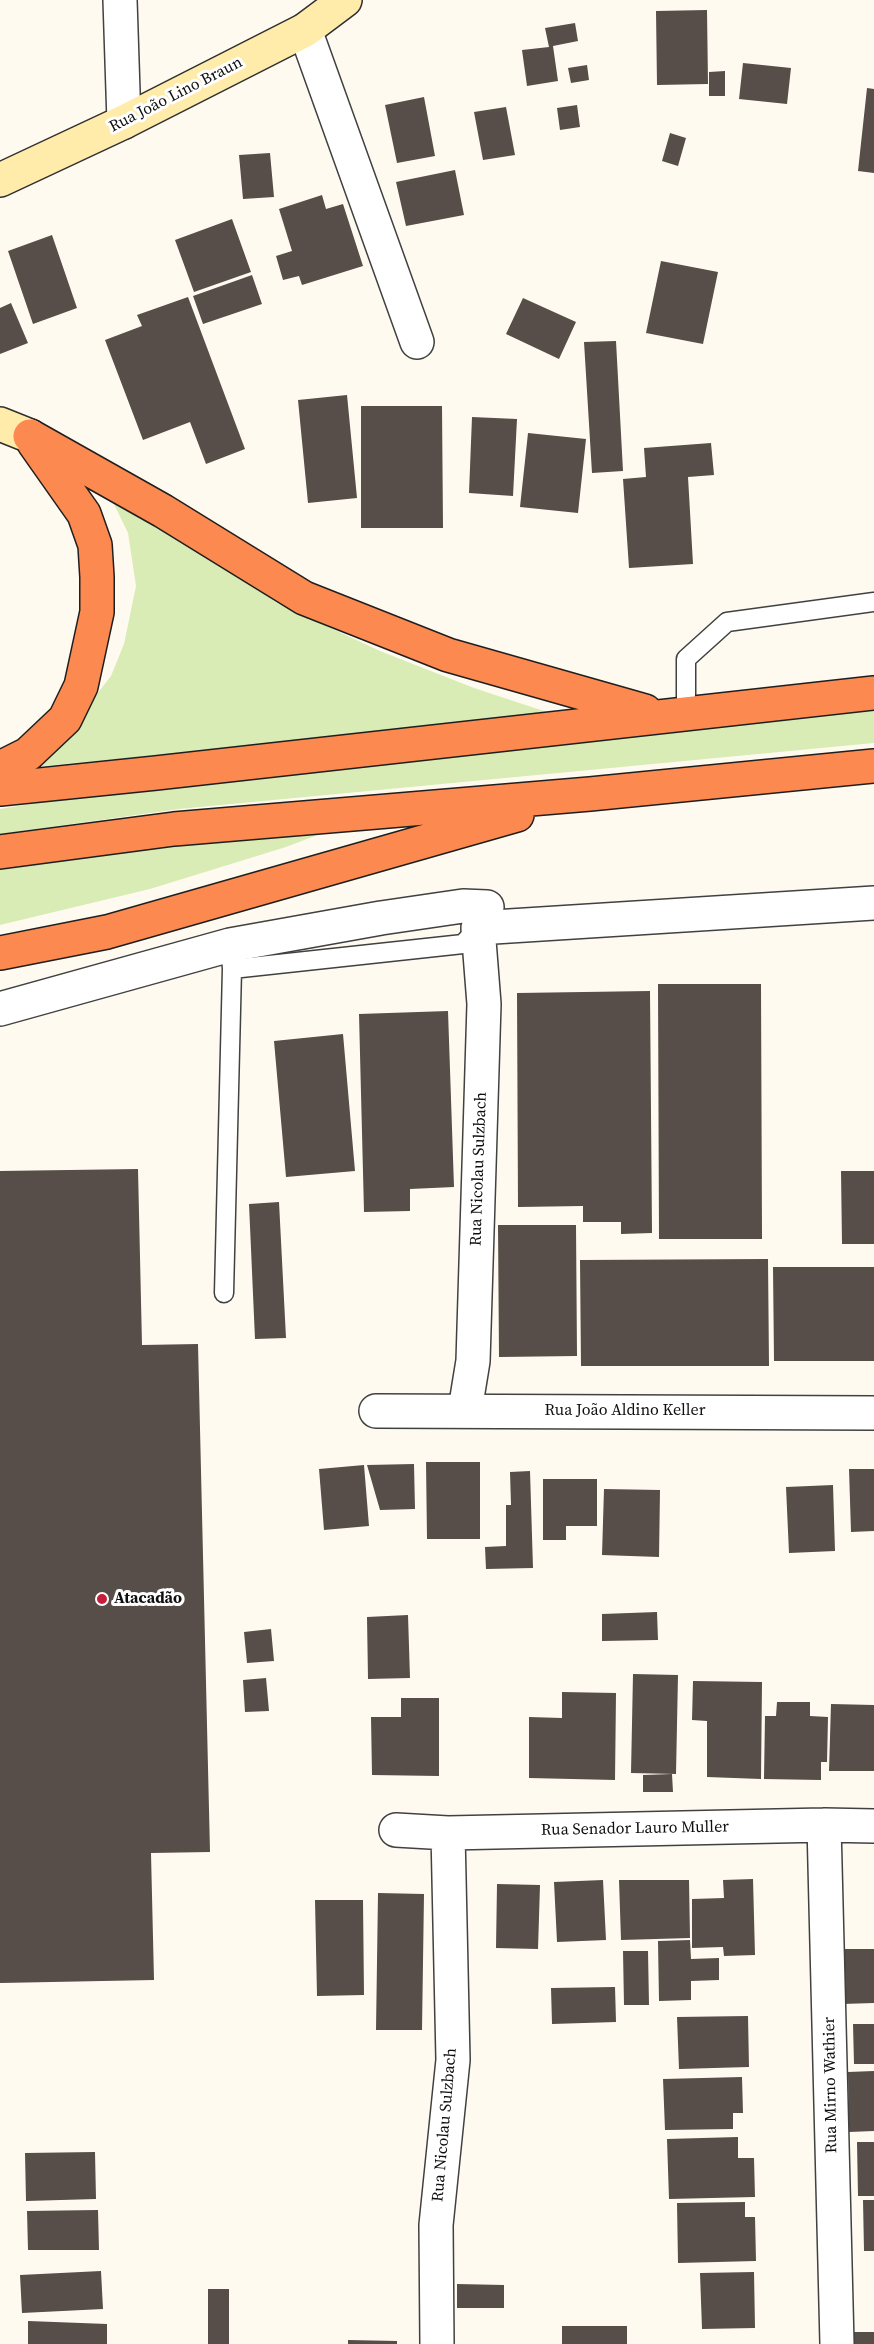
<!DOCTYPE html>
<meta charset="utf-8">
<style>
body{margin:0}
canvas{display:block;background:#fffaef}
</style>
<canvas width="874" height="2344"></canvas>
<script>
const g = document.querySelector('canvas').getContext('2d');
g.lineJoin = 'round';
function fill(path, color) {
  g.fillStyle = color;
  g.fill(path, 'evenodd');
}
function poly(rows) {
  const path = new Path2D();
  for (const r of rows) {
    path.moveTo(r[0], r[1]);
    for (let i = 2; i < r.length; i += 2) path.lineTo(r[i], r[i + 1]);
  }
  return path;
}
function strokePath(path, color, width, dash) {
  g.strokeStyle = color;
  g.lineWidth = width;
  g.lineCap = dash ? 'butt' : 'round';
  g.setLineDash(dash || []);
  g.stroke(path);
}
function write(font, color, halo, rows, align = 'center') {
  g.font = font + ' "Source Serif 4",serif';
  g.lineWidth = 6;
  g.setLineDash([]);
  g.textBaseline = 'middle';
  g.strokeStyle = halo;
  g.fillStyle = color;
  for (const [text, x, y, turn = 0] of rows) {
    g.save();
    g.translate(x, y);
    g.rotate((+turn || 0) * Math.PI / 180);
    g.textAlign = isNaN(turn) ? turn : align;
    if (halo) g.strokeText(text, 0, 0);
    g.fillText(text, 0, 0);
    g.restore();
  }
}
const green = poly([
 [111,498,185,540,277,603,380,651,474,688,559,716,24,768,82,713,111,676,124,644,136,586,128,533],
 [874,706,874,743,179,809,0,834,0,809,97,793],
 [320,834,286,847,150,889,0,925,0,870,170,846]
]);
const building = poly([
 [707,10,708,84,657,85,656,11],
 [575,23,578,41,553,46,558,81,527,86,522,50,549,47,545,28],
 [743,63,791,68,787,104,739,99],
 [587,65,589,80,571,83,568,68],
 [725,71,725,96,709,96,709,72],
 [867,88,874,89,874,173,858,171],
 [424,97,435,156,397,163,385,105],
 [577,105,580,127,560,130,557,108],
 [506,107,515,155,483,160,474,112],
 [670,133,686,138,678,166,662,161],
 [270,153,274,197,243,199,239,155],
 [455,170,464,215,406,226,396,182],
 [322,195,326,209,343,204,363,266,302,285,299,276,283,280,276,256,292,251,279,209],
 [232,219,251,272,194,292,175,240],
 [52,235,77,308,33,324,8,251],
 [661,261,718,272,703,344,646,333],
 [252,275,262,304,203,324,193,296],
 [188,297,245,449,206,464,190,422,143,440,105,340,142,326,137,315],
 [523,298,576,322,559,359,506,334],
 [11,303,28,343,0,354,0,308],
 [616,341,623,471,592,473,584,342],
 [347,395,357,498,308,503,298,400],
 [361,406,442,406,443,528,361,528],
 [472,417,517,419,513,496,469,493],
 [528,433,586,439,578,513,520,507],
 [711,443,714,475,688,477,693,564,629,568,623,479,646,477,644,448],
 [658,984,761,984,762,1239,659,1239],
 [650,991,652,1233,621,1234,621,1222,583,1222,583,1206,518,1207,517,993],
 [448,1011,454,1187,410,1189,410,1211,364,1212,359,1014],
 [343,1034,355,1171,286,1177,274,1041],
 [138,1169,142,1345,198,1344,210,1852,151,1853,154,1980,0,1983,0,1171],
 [841,1171,874,1171,874,1244,842,1244],
 [279,1202,286,1338,255,1339,249,1204],
 [498,1225,576,1225,577,1356,499,1357],
 [768,1259,769,1366,581,1366,580,1260],
 [773,1267,874,1267,874,1361,774,1361],
 [426,1462,480,1462,480,1539,427,1539],
 [414,1464,415,1509,380,1510,367,1465],
 [364,1465,369,1526,324,1530,319,1469],
 [849,1469,874,1469,874,1531,851,1532],
 [530,1471,533,1568,486,1569,485,1547,506,1546,506,1505,511,1505,510,1472],
 [543,1479,597,1479,597,1526,566,1526,566,1540,543,1540],
 [833,1485,835,1551,789,1553,786,1487],
 [604,1489,660,1490,659,1557,602,1555],
 [657,1612,658,1640,602,1641,602,1614],
 [408,1615,410,1678,368,1679,367,1617],
 [271,1629,274,1661,247,1663,244,1632],
 [633,1674,678,1675,676,1774,631,1773],
 [266,1678,269,1711,245,1712,243,1680],
 [693,1681,762,1682,761,1779,707,1777,707,1721,692,1720],
 [562,1692,616,1693,615,1780,529,1778,529,1717,562,1718],
 [401,1698,439,1698,439,1776,372,1775,371,1717,401,1717],
 [777,1702,810,1702,810,1716,828,1717,827,1762,821,1762,821,1780,764,1779,765,1716,776,1716],
 [831,1704,874,1705,874,1771,829,1771],
 [672,1774,673,1792,643,1792,643,1775],
 [753,1879,755,1955,724,1956,723,1947,692,1948,692,1899,724,1898,723,1880],
 [603,1880,606,1940,557,1942,554,1882],
 [619,1880,689,1880,690,1938,621,1940],
 [497,1884,540,1885,538,1949,496,1948],
 [378,1893,424,1894,422,2030,376,2030],
 [315,1900,363,1900,364,1995,317,1996],
 [690,1940,691,1959,719,1958,719,1980,691,1981,691,2000,659,2001,658,1941],
 [841,1949,874,1949,874,2003,842,2004],
 [623,1951,648,1951,649,2005,624,2005],
 [615,1987,616,2022,552,2024,551,1988],
 [748,2016,749,2067,679,2069,677,2017],
 [853,2024,874,2024,874,2064,854,2064],
 [874,2071,874,2131,849,2132,848,2072],
 [742,2077,743,2113,733,2113,733,2129,665,2130,663,2079],
 [738,2137,738,2158,754,2158,755,2197,669,2199,667,2139],
 [857,2142,874,2142,874,2196,858,2196],
 [95,2152,96,2199,26,2201,25,2153],
 [863,2200,874,2200,874,2251,864,2251],
 [745,2202,745,2217,755,2217,756,2261,678,2263,677,2203],
 [98,2210,99,2250,28,2250,27,2211],
 [101,2271,103,2309,22,2313,20,2275],
 [754,2272,755,2328,702,2329,700,2273],
 [457,2284,504,2285,504,2308,457,2308],
 [208,2289,229,2289,229,2344,208,2344],
 [28,2321,107,2324,107,2344,28,2344],
 [562,2326,627,2326,627,2344,562,2344],
 [854,2332,874,2332,874,2344,854,2344],
 [348,2340,397,2341,397,2344,348,2344]
]);
const lane = poly([
 [686,713,686,659,727,622,874,602],
 [232,969,463,944,478,928],
 [224,1293,232,969,230,945]
]);
const street = poly([
 [120,0,124,122],
 [305,30,417,342],
 [478,928,874,903],
 [0,1009,230,945,381,918,463,906,487,907,478,928,484,1004,473,1361,465,1410],
 [376,1411,874,1413],
 [824,1825,837,2344],
 [396,1830,448,1833,824,1825,874,1826],
 [437,2344,436,2225,453,2060,448,1833]
]);
const secondary = poly([
 [0,180,124,122,305,30,345,0],
 [0,424,30,436]
]);
const highway = poly([
 [30,436,163,511,304,598,448,655,645,711],
 [0,768,28,754,65,719,81,686,97,612,97,577,95,545,84,514,34,443],
 [0,789,156,773,874,693],
 [0,852,174,829,590,794,874,766],
 [0,953,107,932,517,815]
]);
const markers = [
 [102,1599,6,"#c61d3a"]
];
const streetNames = [
 ["Rua João Lino Braun",176,95,-27],
 ["Rua Nicolau Sulzbach",479,1169,-88],
 ["Rua João Aldino Keller",625,1411],
 ["Rua Senador Lauro Muller",635,1829,-1],
 ["Rua Mirno Wathier",831,2085,-91],
 ["Rua Nicolau Sulzbach",445,2125,-85]
];
const poiNames = [
 ["Atacadão",114,1599]
];
fill(green, '#d9ecb6');
fill(building, '#574d49');
strokePath(lane, '#414141', 21);
strokePath(street, '#414141', 36);
strokePath(secondary, '#303030', 36);
strokePath(highway, '#1f1f1f', 36);
strokePath(lane, '#fff', 18);
strokePath(street, '#fff', 33);
strokePath(secondary, '#ffebaa', 33);
strokePath(highway, '#fc894f', 33);
for (const [x, y, r, color] of markers) {
  const dot = new Path2D();
  dot.arc(x, y, r, 0, 2 * Math.PI);
  g.fillStyle = color;
  g.fill(dot);
  strokePath(dot, '#fff', 2);
}
write('16px', '#0e0e0e', '#fff', streetNames);
write('bold 16px', '#0e0e0e', '#fff', poiNames, 'left');
</script>
